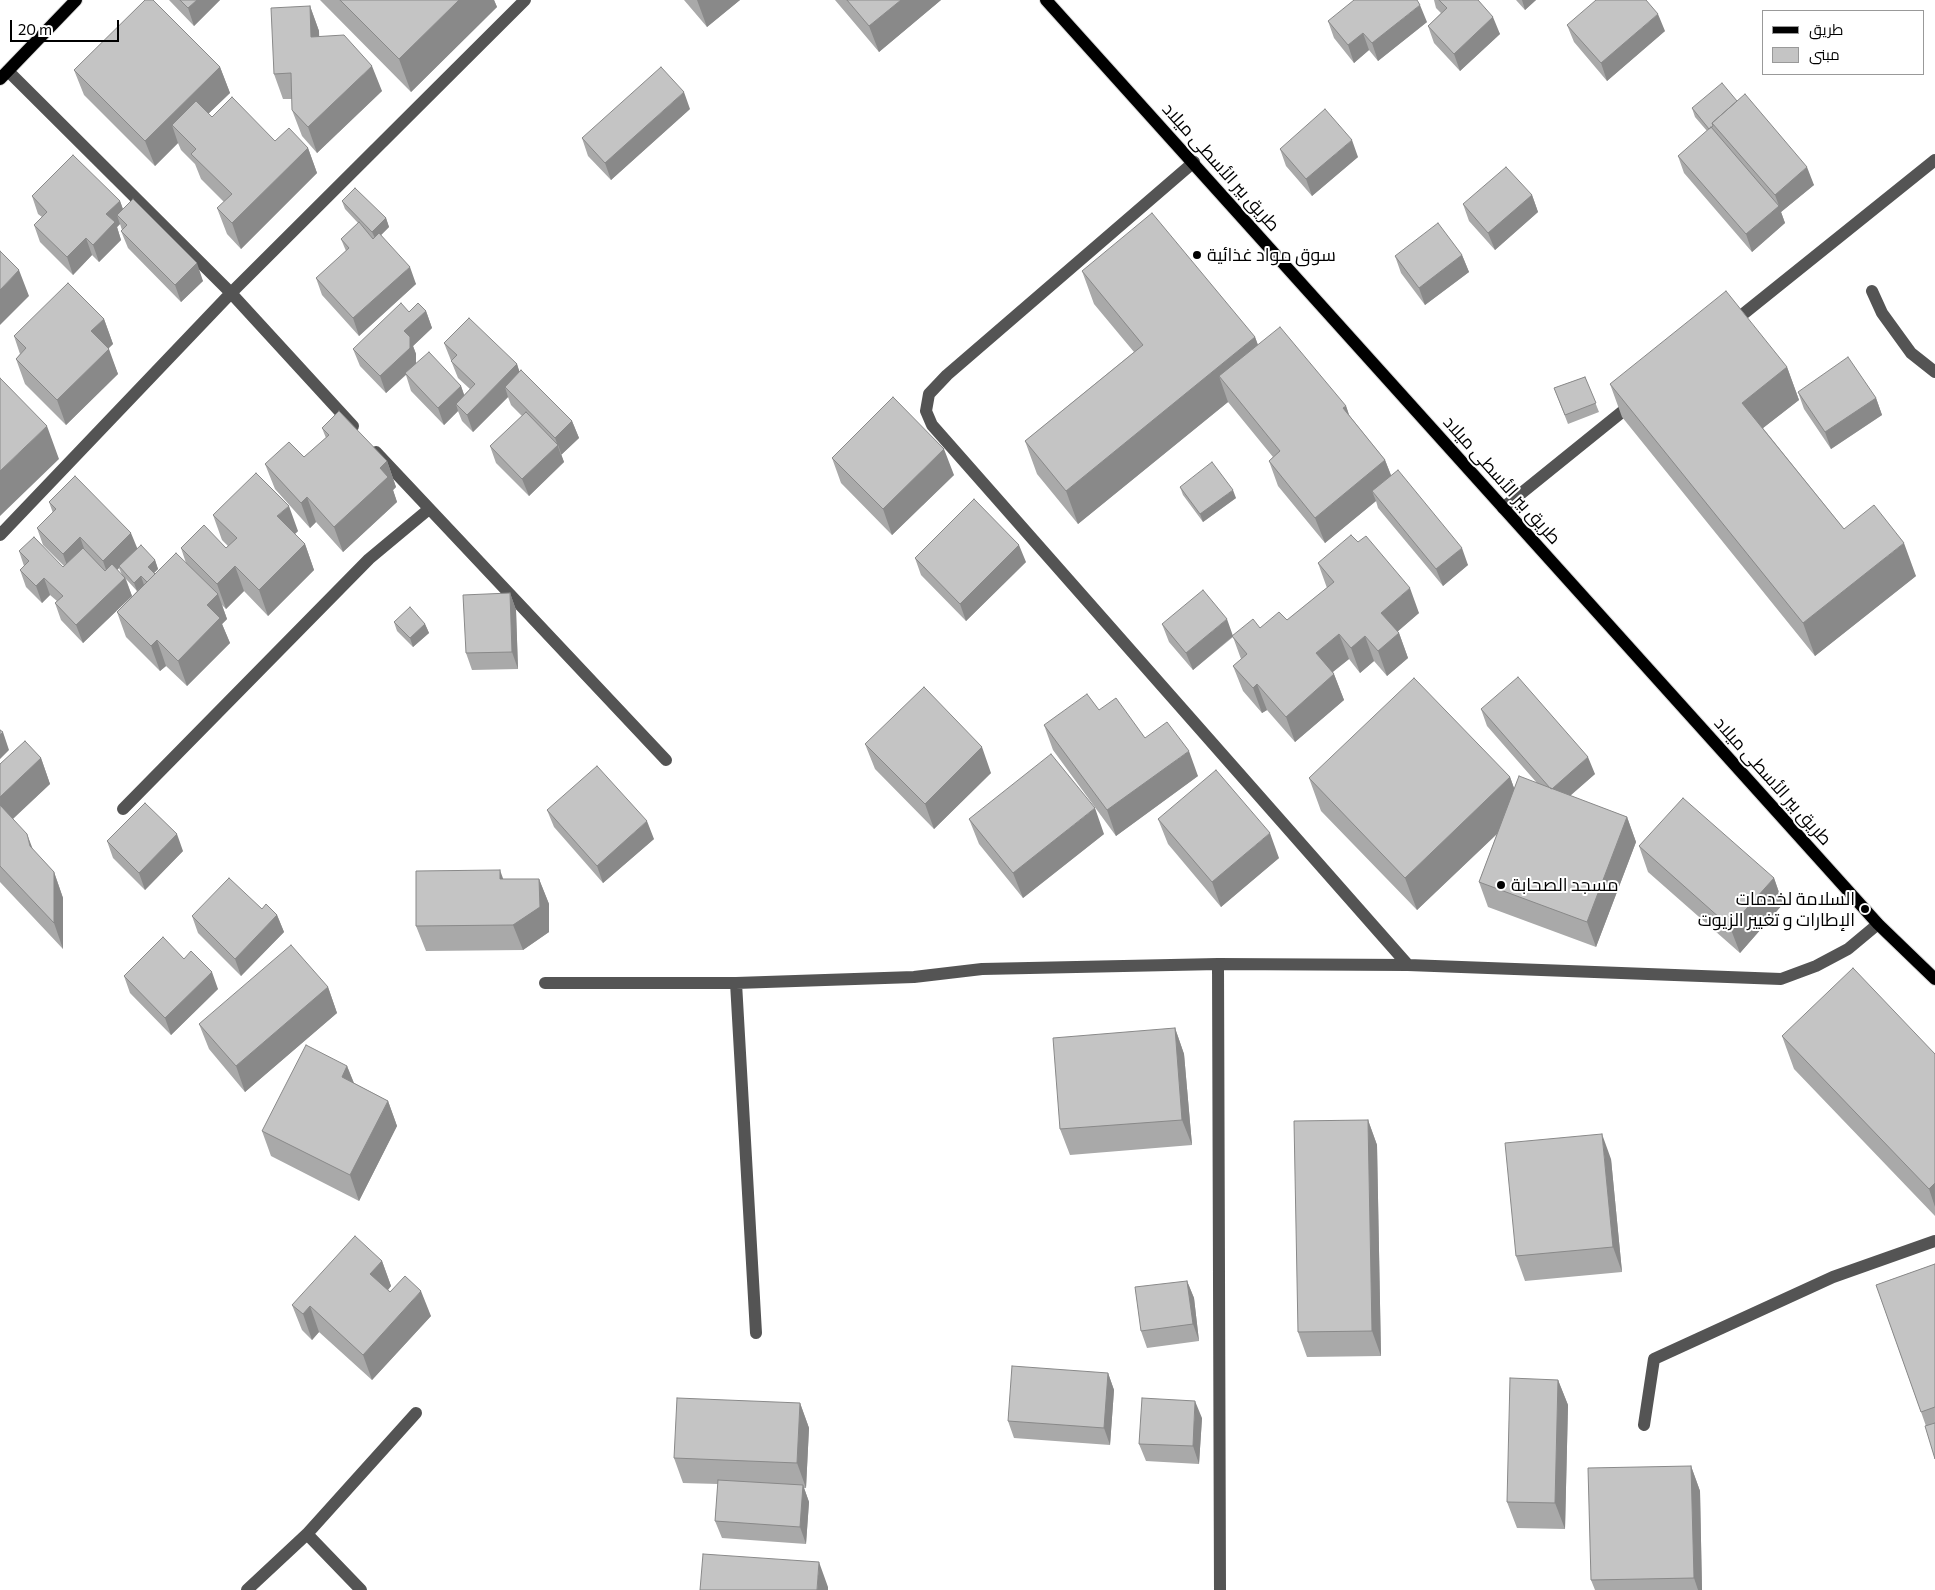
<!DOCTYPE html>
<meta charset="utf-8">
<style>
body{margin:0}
#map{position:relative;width:1935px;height:1590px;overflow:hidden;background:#fff;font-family:Commissioner,Cairo,sans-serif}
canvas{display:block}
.legend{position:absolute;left:1762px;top:10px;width:162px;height:65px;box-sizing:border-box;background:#fff;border:1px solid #999;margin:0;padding:6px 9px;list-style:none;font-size:15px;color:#000}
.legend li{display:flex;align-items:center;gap:10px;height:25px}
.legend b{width:25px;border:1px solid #999}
.scale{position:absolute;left:10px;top:20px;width:109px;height:22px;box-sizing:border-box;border:2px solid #000;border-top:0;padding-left:6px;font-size:15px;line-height:18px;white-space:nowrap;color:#000;-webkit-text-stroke:4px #fff;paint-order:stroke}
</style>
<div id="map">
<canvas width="1935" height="1590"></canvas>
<ul class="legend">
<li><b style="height:6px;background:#000"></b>طريق</li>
<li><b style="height:14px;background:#c4c4c4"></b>مبنى</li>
</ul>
<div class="scale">20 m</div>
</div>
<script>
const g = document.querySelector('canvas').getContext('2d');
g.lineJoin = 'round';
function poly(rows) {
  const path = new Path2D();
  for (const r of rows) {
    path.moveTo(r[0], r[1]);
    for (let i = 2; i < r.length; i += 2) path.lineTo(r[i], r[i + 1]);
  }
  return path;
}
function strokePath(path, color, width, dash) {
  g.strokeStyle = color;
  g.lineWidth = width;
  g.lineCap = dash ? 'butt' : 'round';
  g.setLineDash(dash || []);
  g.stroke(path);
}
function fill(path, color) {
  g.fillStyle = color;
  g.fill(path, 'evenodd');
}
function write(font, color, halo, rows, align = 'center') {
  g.font = font + ' Commissioner,Cairo,sans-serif';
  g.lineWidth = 4;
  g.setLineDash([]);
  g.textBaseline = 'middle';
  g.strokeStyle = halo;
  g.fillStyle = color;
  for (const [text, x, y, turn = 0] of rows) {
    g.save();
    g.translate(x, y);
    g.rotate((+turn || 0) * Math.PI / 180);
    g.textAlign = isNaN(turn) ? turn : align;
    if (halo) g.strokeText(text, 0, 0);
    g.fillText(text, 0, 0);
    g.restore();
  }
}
const minor = poly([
 [8,71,231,293,353,426],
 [1194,162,947,375,929,394,926,411,932,425,1408,965],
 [1872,291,1882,313,1911,353,1935,372],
 [1732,323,1935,160],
 [376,452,666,760],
 [1503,508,1633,403],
 [0,535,231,293,525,0],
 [123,809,369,559,429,509],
 [1218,964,1220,1590],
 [545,983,736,983,914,977,982,969,1218,964,1408,965,1781,979,1816,966,1848,949,1878,924],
 [736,983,756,1333],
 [1644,1425,1654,1359,1833,1277,1935,1241],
 [307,1534,361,1590],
 [247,1590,307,1534,416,1413]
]);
const major = poly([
 [1046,0,1878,924,1935,979],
 [0,79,76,0]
]);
const wall = poly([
 [169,0,220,0,194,26],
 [320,0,494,0,497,7,411,92],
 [684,0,740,0,707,27],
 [835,0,941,0,879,52],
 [1434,0,1478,0,1500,34,1460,71,1434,43,1428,26,1441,13,1436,8],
 [1516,0,1536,0,1525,10],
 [310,6,319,31,319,37,382,91,317,153,302,136,292,110,292,99,283,99,274,74],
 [1328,21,1427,22,1378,61,1369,50,1354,63,1334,38],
 [1567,25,1665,31,1607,81,1574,42],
 [220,67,230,93,208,114,212,117,275,141,308,148,317,173,241,249,227,234,217,208,224,202,201,179,195,164,181,150,178,143,155,166,84,95,74,70],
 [1737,101,1814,185,1781,212,1785,223,1752,252,1684,173,1678,156,1707,131,1695,117,1692,108],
 [690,109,611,180,588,156,582,138],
 [1280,149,1358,157,1312,196,1286,166],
 [1532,195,1538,212,1495,250,1469,221,1463,204],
 [32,196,120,201,123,209,203,281,181,302,128,248,121,231,122,230,120,224,117,227,121,240,99,262,92,255,73,275,40,242,34,225,42,217,38,214],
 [342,201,386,218,389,227,381,235,416,284,359,336,322,295,316,278,346,251,341,239,358,223,345,209],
 [1462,255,1469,272,1425,305,1401,273,1395,256],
 [1082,271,1255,337,1258,345,1346,406,1349,415,1385,460,1391,475,1468,565,1443,586,1378,508,1376,501,1325,543,1278,486,1269,461,1273,457,1228,402,1078,524,1037,474,1025,441,1134,352,1094,304],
 [426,311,432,328,413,346,416,354,416,363,461,386,464,395,470,389,458,378,444,343,517,364,519,372,572,421,579,438,561,455,564,462,529,496,496,463,490,446,522,416,511,405,508,397,473,432,462,421,458,411,444,425,411,391,406,375,386,393,360,366,353,349,409,312],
 [104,319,113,344,108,349,118,374,66,425,25,384,16,359,20,354,14,336],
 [1787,367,1799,400,1763,428,1844,529,1916,576,1815,656,1622,417,1610,384],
 [1585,377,1599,412,1568,424,1554,388],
 [1798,392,1876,398,1882,415,1831,449,1804,409],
 [322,428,387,461,396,487,393,490,397,502,343,552,316,522,310,528,275,489,265,464,304,457,326,438],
 [832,458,954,475,892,535,841,483],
 [1180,487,1236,498,1203,522,1183,495],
 [49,502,137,549,155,560,158,569,154,573,155,574,186,563,181,548,226,548,228,546,222,540,213,515,298,531,295,534,305,544,314,570,268,616,244,591,226,609,222,605,227,619,222,624,230,643,187,686,166,666,160,671,126,637,117,612,137,591,126,579,132,596,83,643,61,620,55,603,57,601,50,595,42,603,26,587,20,570,24,566,19,551,63,567,64,566,43,545,37,528,53,513],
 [119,568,122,575,117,570],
 [915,558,1026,562,966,621,921,575],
 [1318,563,1419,613,1397,632,1399,633,1408,658,1387,676,1374,661,1360,673,1349,659,1333,672,1344,700,1295,742,1267,710,1262,713,1243,691,1233,666,1241,659,1233,637,1193,670,1169,642,1162,624,1233,635,1287,620,1327,588],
 [510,593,516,610,518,669,472,670,466,653],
 [394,622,425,624,429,633,413,647,397,631],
 [1481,709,1595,774,1570,796,1627,817,1636,842,1596,947,1488,907,1479,882,1497,834,1417,910,1321,811,1309,778,1510,777,1514,788,1537,783,1487,726],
 [1099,710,1145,738,1198,776,1116,836,1053,750,1044,725],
 [865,744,991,773,934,829,875,769],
 [41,758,50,784,13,819,33,850,54,872,63,898,63,949,0,882,0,764],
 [547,810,654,839,603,883,554,827],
 [969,819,1104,834,1023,898,979,844],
 [1158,819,1279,858,1221,907,1168,844],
 [107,841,183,851,145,890,113,858],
 [1639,846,1774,878,1783,904,1740,953,1648,872],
 [503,879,539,879,549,904,549,932,523,950,426,951,416,926],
 [277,915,284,932,241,976,198,933,192,916],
 [184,959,218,989,171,1035,130,993,124,976],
 [328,987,337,1013,245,1092,209,1049,199,1024],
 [1175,1028,1184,1054,1192,1145,1070,1155,1060,1129],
 [1782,1036,1935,1054,1935,1216,1794,1069],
 [347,1066,354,1083,388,1101,397,1126,359,1201,271,1156,262,1131],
 [1368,1120,1377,1145,1381,1356,1307,1357,1298,1332],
 [1611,1159,1622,1272,1525,1281,1516,1256],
 [382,1261,391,1286,388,1290,431,1316,372,1380,319,1332,312,1340,302,1330,292,1305],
 [1935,1264,1935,1459,1926,1426,1876,1285],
 [1187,1281,1194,1298,1199,1341,1147,1348,1141,1331],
 [1108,1373,1114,1390,1110,1445,1014,1438,1008,1421],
 [1558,1380,1568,1405,1565,1529,1517,1528,1507,1502],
 [800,1403,809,1428,806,1488,804,1488,809,1502,806,1544,722,1538,715,1521,718,1484,683,1483,674,1458],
 [1202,1418,1199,1464,1146,1461,1139,1444],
 [1691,1466,1700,1491,1702,1590,1595,1590,1591,1580]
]);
const shadedWall = poly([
 [197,0,220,0,194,26,188,8],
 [459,0,494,0,497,7,411,92,399,59],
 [697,0,740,0,707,27],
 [901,0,941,0,879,52,869,26],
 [1522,0,1536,0,1525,10],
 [1420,5,1427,22,1378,61,1372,43],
 [310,6,319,31,320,63,311,37],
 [1658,14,1665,31,1607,81,1601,63],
 [1493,17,1500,34,1460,71,1454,54],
 [1363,33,1369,50,1354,63,1348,45],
 [372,66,382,91,317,153,308,127],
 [220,67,230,93,184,137,172,125,178,143,155,166,145,141],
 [684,92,690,109,611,180,605,163],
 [1352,140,1358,157,1312,196,1306,179],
 [308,148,317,173,241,249,232,223],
 [1807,167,1814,185,1781,212,1785,223,1752,252,1746,234,1779,206,1775,195],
 [1532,195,1538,212,1495,250,1488,233],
 [120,201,126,218,117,215,120,224,117,227,121,240,99,262,93,245,106,214],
 [386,218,389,227,376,240,372,232],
 [86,238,92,255,73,275,67,257],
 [1462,255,1469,272,1425,305,1419,288],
 [197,263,203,281,181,302,175,285],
 [410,267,416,284,359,336,353,318],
 [19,270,29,296,0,325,0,290],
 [426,311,432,328,413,346,416,354,416,365,386,393,380,376,404,331],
 [104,319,113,344,100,356,91,331],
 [1255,337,1267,370,1219,376,1228,402,1078,524,1066,491],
 [109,349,118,374,66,425,57,400],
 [517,364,523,382,505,387,508,397,473,432,467,415],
 [1787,367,1799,400,1754,435,1742,403],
 [461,386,467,403,456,404,458,411,444,425,438,408],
 [1876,398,1882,415,1831,449,1825,432],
 [1346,406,1355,432,1343,408],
 [572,421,579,438,561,455,555,438],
 [47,426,59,459,0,516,0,471],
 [558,445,564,462,529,496,522,479],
 [944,449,954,475,892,535,883,509],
 [1385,460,1395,486,1372,491,1376,501,1325,543,1315,518],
 [387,461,396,487,393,490,397,502,343,552,334,527,380,468],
 [1233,490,1236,498,1203,522,1200,514],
 [307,497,316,522,310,528,301,503],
 [289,506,298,531,286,542,277,516],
 [131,533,138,550,119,566,119,568,109,578,103,561],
 [80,537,86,554,69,571,63,554],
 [1904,543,1916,576,1815,656,1803,623],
 [305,544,314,570,268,616,259,590],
 [1019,545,1026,562,966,621,960,604],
 [1462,548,1468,565,1443,586,1436,569],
 [155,560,158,569,151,576,148,567],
 [235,566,244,591,226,609,217,584],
 [141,576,144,585,137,591,134,583],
 [44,578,50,595,42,603,36,586],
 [125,578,132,596,83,643,76,625],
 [1410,588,1419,613,1390,638,1381,613],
 [510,593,516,610,518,669,512,652],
 [218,594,227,619,222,624,230,643,187,686,178,661,207,605],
 [1227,619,1233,636,1193,670,1186,653],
 [425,624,429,633,413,647,410,638],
 [1399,633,1408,658,1387,676,1378,651],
 [1339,634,1349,659,1325,678,1316,653],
 [1365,636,1374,661,1360,673,1351,648],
 [157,640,166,666,160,671,151,646],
 [1334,674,1344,700,1295,742,1286,717],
 [1257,684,1267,710,1262,713,1253,688],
 [3,732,9,750,0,759,0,735],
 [982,747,991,773,934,829,925,804],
 [1189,751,1198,776,1116,836,1107,810],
 [1588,757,1595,774,1557,807,1551,789],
 [41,758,50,784,5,826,0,812,0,797],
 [1510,777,1522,810,1417,910,1405,878],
 [1095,808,1104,834,1023,898,1013,873],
 [1627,817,1636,842,1596,947,1587,922],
 [647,821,654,839,603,883,597,866],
 [1270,833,1279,858,1221,907,1212,882],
 [27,834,37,860,30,846],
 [177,834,183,851,145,890,139,873],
 [500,870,509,895,500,879],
 [54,872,63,898,63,949,54,923],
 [1774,878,1783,904,1740,953,1730,927],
 [539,879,549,904,549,932,523,950,513,925],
 [277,915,284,932,241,976,235,959],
 [212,972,218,989,171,1035,165,1018],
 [328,987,337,1013,245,1092,236,1066],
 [1175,1028,1184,1054,1192,1145,1182,1120],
 [347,1066,357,1091,342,1077],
 [388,1101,397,1126,359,1201,350,1175],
 [1368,1120,1377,1145,1381,1356,1372,1331],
 [1602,1134,1611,1159,1622,1272,1613,1247],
 [1935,1183,1935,1207,1929,1189],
 [382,1261,391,1286,380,1300,370,1274],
 [1187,1281,1194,1298,1199,1341,1193,1324],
 [421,1291,431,1316,372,1380,363,1355],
 [310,1306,319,1332,312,1340,303,1314],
 [1108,1373,1114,1390,1110,1445,1104,1428],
 [1558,1380,1568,1405,1565,1529,1555,1503],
 [1195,1401,1202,1418,1199,1464,1193,1446],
 [800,1403,809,1428,806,1488,797,1463],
 [1691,1466,1700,1491,1702,1590,1698,1590,1694,1578],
 [803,1485,809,1502,806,1544,800,1527],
 [819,1562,828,1587,828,1590,817,1590]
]);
const building = poly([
 [145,0,153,0,220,67,145,141,74,70,145,0],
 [180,0,197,0,188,8,180,0],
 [340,0,459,0,399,59,340,0],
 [847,0,901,0,869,26,847,0],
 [1354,0,1417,0,1420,5,1372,43,1363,33,1348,45,1328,21,1354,0],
 [1439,0,1478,0,1493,17,1454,54,1428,26,1447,8,1439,0],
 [1596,0,1646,0,1658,14,1601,63,1567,25,1596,0],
 [310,6,311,37,344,35,372,66,308,127,292,110,291,73,274,74,271,8,310,6],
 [661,67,684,92,605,163,582,138,661,67],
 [1722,83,1737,101,1712,123,1713,126,1709,129,1692,108,1722,83],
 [1745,94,1807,167,1775,195,1712,123,1745,94],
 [232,97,275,141,289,128,308,148,232,223,217,208,232,194,191,154,196,149,172,125,196,101,212,117,232,97],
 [1325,109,1352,140,1306,179,1280,149,1325,109],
 [1711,127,1779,206,1746,234,1678,156,1711,127],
 [73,155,120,201,106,214,115,222,93,245,86,238,67,257,34,225,47,212,32,196,73,155],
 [1506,167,1532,195,1488,233,1463,204,1506,167],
 [355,188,386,218,372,232,342,201,355,188],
 [133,199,197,263,175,285,121,231,127,225,117,215,133,199],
 [1152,213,1255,337,1066,491,1025,441,1143,345,1082,271,1152,213],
 [359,222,373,239,379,233,410,267,353,318,316,278,349,248,341,239,359,222],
 [1438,223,1462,255,1419,288,1395,256,1438,223],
 [0,251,19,270,0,290,0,251],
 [68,283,104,319,91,331,109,349,57,400,16,359,26,348,14,336,68,283],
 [1726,291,1787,367,1742,403,1844,529,1874,505,1904,543,1803,623,1610,384,1726,291],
 [401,303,409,312,418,303,426,311,404,331,410,337,410,348,380,376,353,349,401,303],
 [469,318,517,364,467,415,456,404,475,384,451,361,457,355,444,343,469,318],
 [1280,327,1346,406,1343,408,1385,460,1315,518,1269,461,1280,451,1219,376,1280,327],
 [429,352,461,386,438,408,405,373,429,352],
 [1848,357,1876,398,1825,432,1798,392,1848,357],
 [521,370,572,421,555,438,505,387,521,370],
 [1585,377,1596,403,1565,415,1554,388,1585,377],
 [0,378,47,426,0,471,0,378],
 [893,397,944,449,883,509,832,458,893,397],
 [339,411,387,461,380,468,388,477,334,527,307,497,301,503,265,464,289,442,304,457,329,435,322,428,339,411],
 [526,412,558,445,522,479,490,446,526,412],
 [1212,462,1233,490,1200,514,1180,487,1212,462],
 [1398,470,1462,548,1436,569,1372,491,1398,470],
 [256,473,289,506,277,516,305,544,259,590,235,566,217,584,181,548,204,525,226,548,237,538,213,515,256,473],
 [75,476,131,533,103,561,80,537,63,554,37,528,56,509,49,502,75,476],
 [974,499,1019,545,960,604,915,558,974,499],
 [1351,535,1358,542,1366,536,1410,588,1381,613,1399,633,1378,651,1365,636,1351,648,1339,634,1316,653,1334,674,1286,717,1257,684,1253,688,1233,666,1247,654,1232,636,1253,619,1260,628,1279,612,1287,620,1334,582,1318,563,1351,535],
 [34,537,63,567,83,548,105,571,112,564,125,578,76,625,55,603,63,596,44,578,36,586,20,570,29,561,19,551,34,537],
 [141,545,155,560,148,567,155,574,147,582,141,576,134,583,119,566,141,545],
 [176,553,218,594,207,605,220,618,178,661,157,640,151,646,117,612,176,553],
 [1203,590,1227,619,1186,653,1162,624,1203,590],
 [510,593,512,652,466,653,463,595,510,593],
 [410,607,425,624,410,638,394,622,410,607],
 [1518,677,1588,757,1552,789,1550,788,1481,709,1518,677],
 [1414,678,1510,777,1405,878,1309,778,1414,678],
 [924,687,982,747,925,804,865,744,924,687],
 [1087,694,1099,710,1116,698,1145,738,1167,722,1189,751,1107,810,1044,725,1087,694],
 [0,730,3,732,0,735,0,730],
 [25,741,41,758,0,797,0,764,25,741],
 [1051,754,1095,808,1013,873,969,819,1051,754],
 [597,766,647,821,597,866,547,810,597,766],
 [1216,770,1270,833,1212,882,1158,819,1216,770],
 [1519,776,1627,817,1587,922,1479,882,1519,776],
 [1683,798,1774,878,1730,927,1639,846,1683,798],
 [145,803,177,834,139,873,107,841,145,803],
 [0,805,27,834,30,846,54,872,54,923,0,866,0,805],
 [500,870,500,879,539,879,540,907,513,925,416,926,416,871,500,870],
 [229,878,262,909,266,904,277,915,235,959,192,916,229,878],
 [163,937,184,959,191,951,212,972,165,1018,124,976,163,937],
 [291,945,328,987,236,1066,199,1024,291,945],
 [1853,968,1935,1054,1935,1183,1929,1189,1782,1036,1853,968],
 [1175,1028,1182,1120,1060,1129,1053,1038,1175,1028],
 [306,1045,347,1066,342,1077,388,1101,350,1175,262,1131,306,1045],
 [1368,1120,1372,1331,1298,1332,1294,1121,1368,1120],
 [1602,1134,1613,1247,1516,1256,1505,1143,1602,1134],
 [355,1236,382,1261,370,1274,390,1292,405,1276,421,1291,363,1355,310,1306,303,1314,292,1305,355,1236],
 [1935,1264,1935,1407,1921,1412,1876,1285,1935,1264],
 [1187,1281,1193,1324,1141,1331,1135,1287,1187,1281],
 [1012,1366,1108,1373,1104,1428,1008,1421,1012,1366],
 [1510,1378,1558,1380,1555,1503,1507,1502,1510,1378],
 [677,1398,800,1403,797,1463,674,1458,677,1398],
 [1142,1398,1195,1401,1193,1446,1139,1444,1142,1398],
 [1935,1423,1935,1459,1925,1426,1935,1423],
 [1691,1466,1694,1578,1591,1580,1588,1468,1691,1466],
 [718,1480,803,1485,800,1527,715,1521,718,1480],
 [703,1554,819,1562,817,1590,700,1590,703,1554]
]);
const markers = [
 [1197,255,5,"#000"],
 [1501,885,5,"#000"],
 [1865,909,5,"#000"]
];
const streetNames = [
 ["طريق بير الأسطى ميلاد",1221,167,48],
 ["طريق بير الأسطى ميلاد",1502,480,48],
 ["طريق بير الأسطى ميلاد",1773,781,48]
];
const poiNames = [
 ["سوق مواد غذائية",1207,255],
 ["مسجد الصحابة",1511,885],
 ["السلامة لخدمات",1855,899,"right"],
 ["الإطارات و تغيير الزيوت",1855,920,"right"]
];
strokePath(major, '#dbdbdb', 14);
strokePath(minor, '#545454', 12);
strokePath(major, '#000', 12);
fill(wall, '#a9a9a9');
fill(shadedWall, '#898989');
fill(building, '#c4c4c4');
strokePath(building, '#898989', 1);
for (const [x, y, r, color] of markers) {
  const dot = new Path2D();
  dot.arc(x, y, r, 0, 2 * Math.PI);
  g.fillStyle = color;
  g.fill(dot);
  strokePath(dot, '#fff', 2);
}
write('18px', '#000', '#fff', streetNames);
write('18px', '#000', '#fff', poiNames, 'left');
</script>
